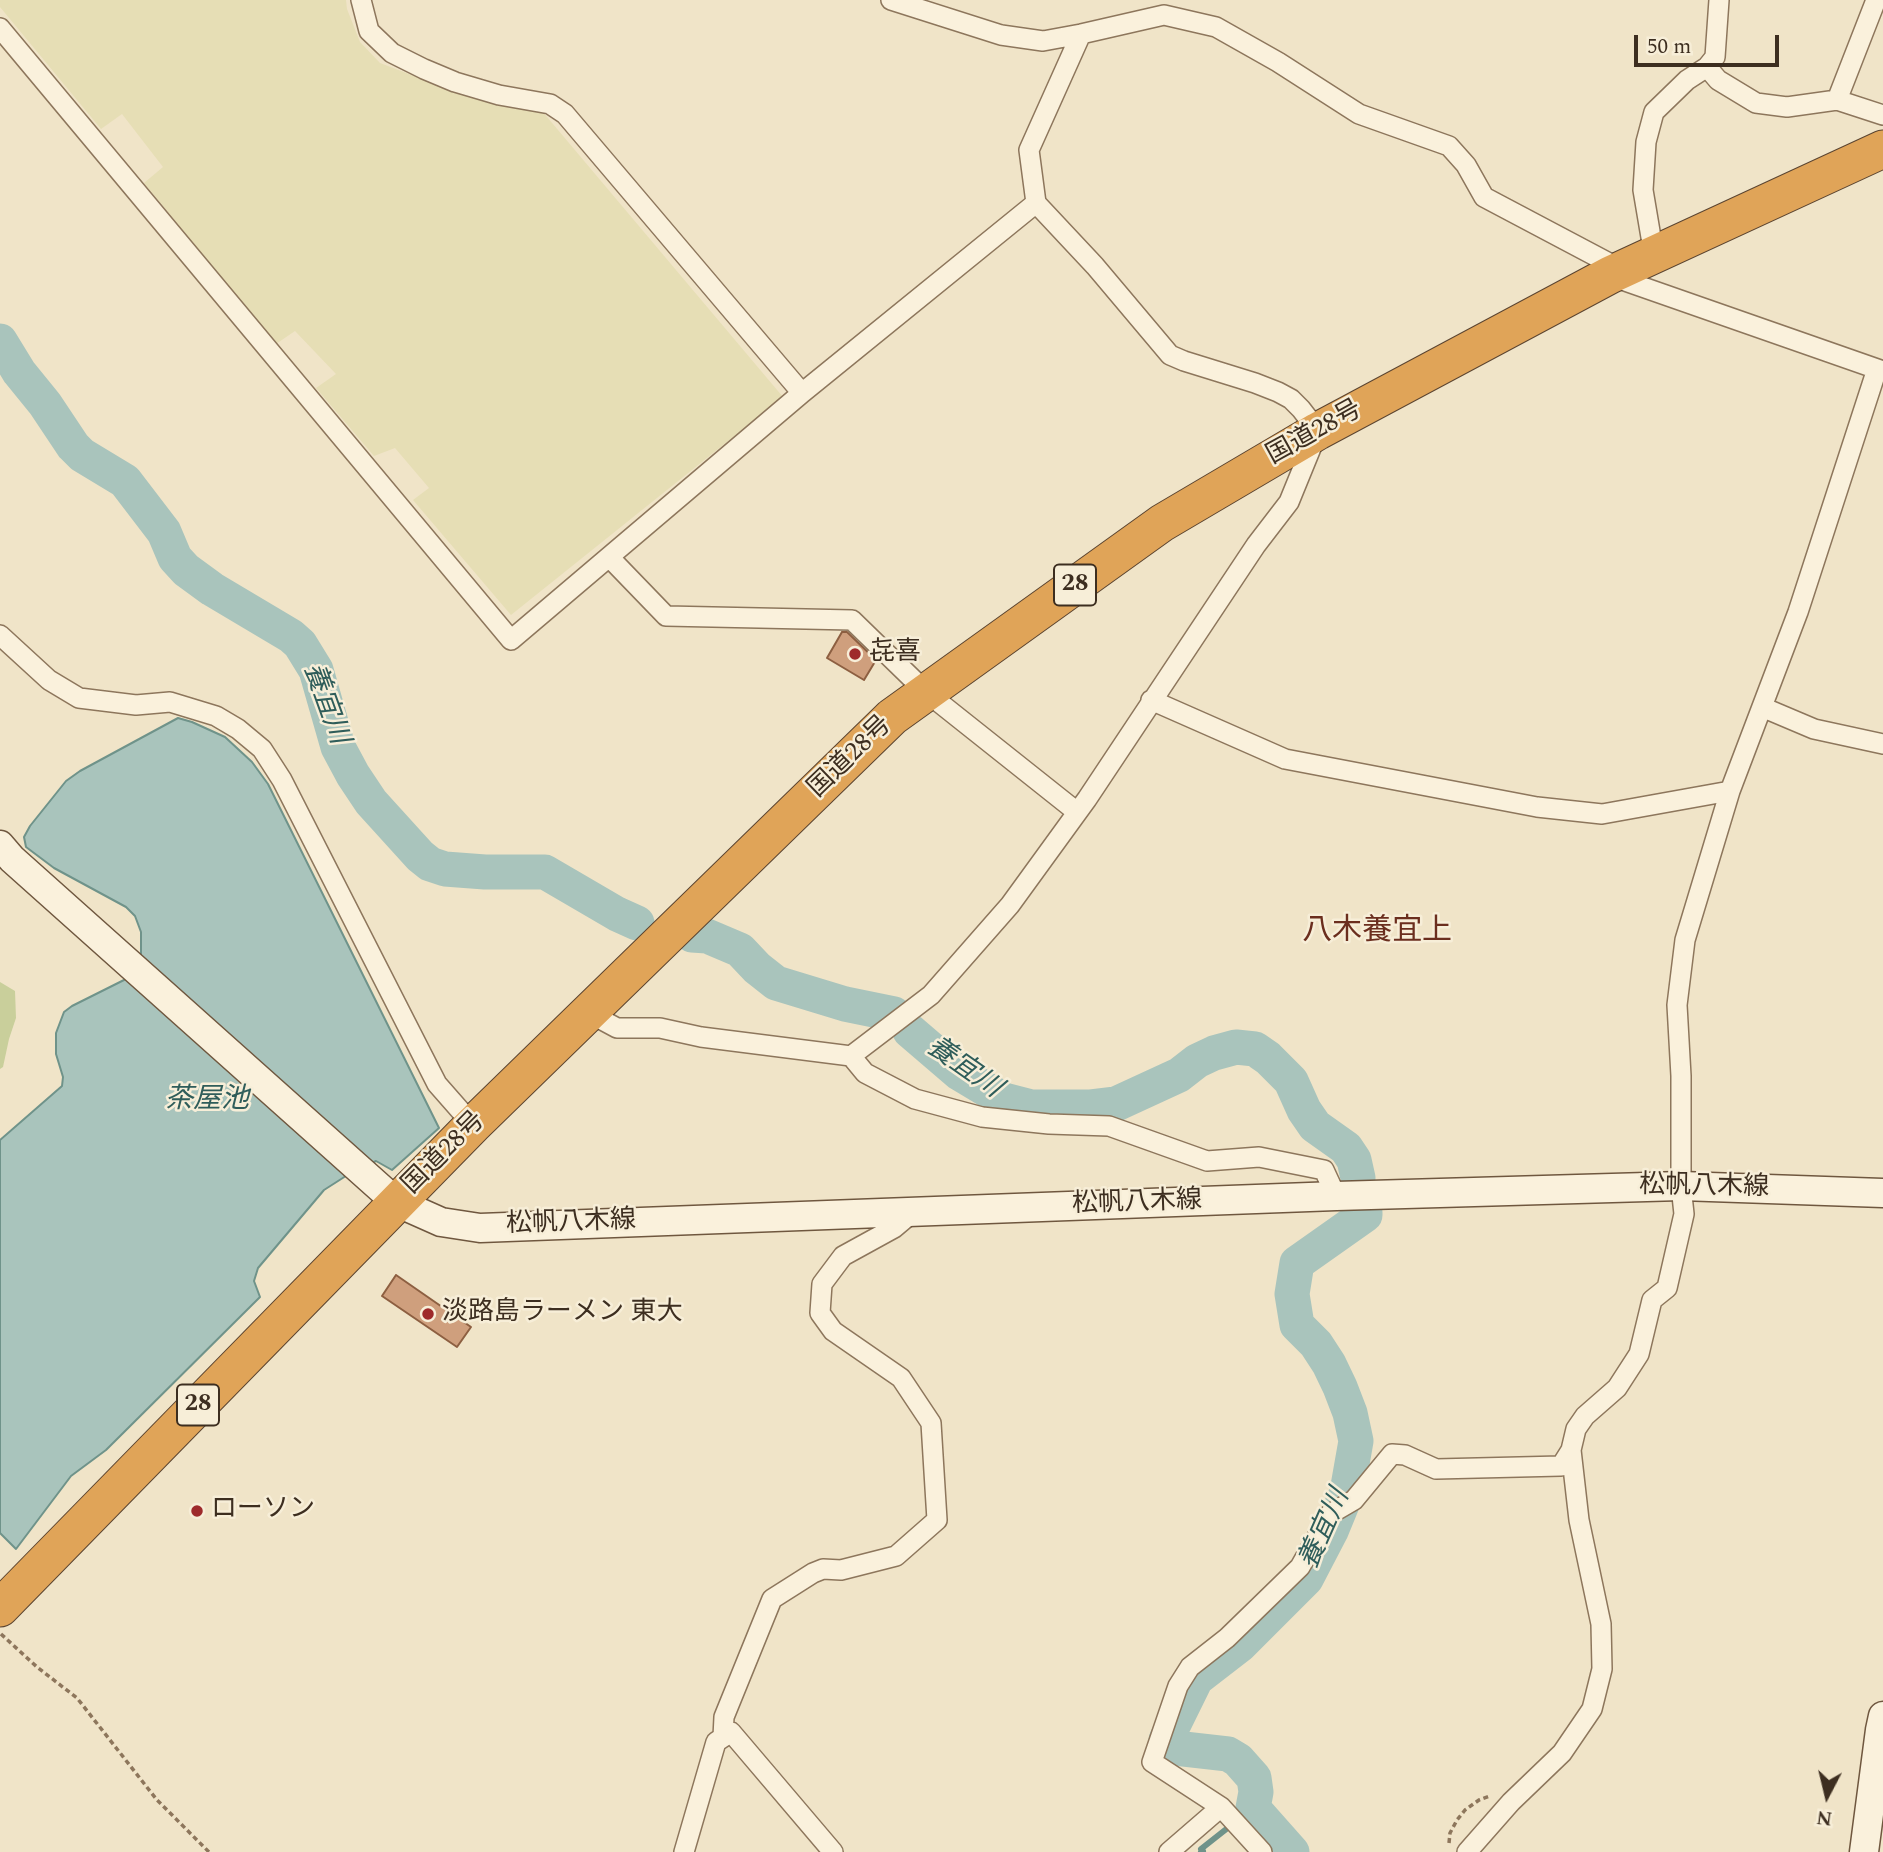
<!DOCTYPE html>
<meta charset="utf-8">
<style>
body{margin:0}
#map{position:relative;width:1883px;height:1852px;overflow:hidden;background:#f0e4c8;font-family:Spectral,serif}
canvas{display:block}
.north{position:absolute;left:1792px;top:1761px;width:70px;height:70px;-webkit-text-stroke:5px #f7eed8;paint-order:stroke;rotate:187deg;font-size:19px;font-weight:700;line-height:28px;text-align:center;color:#3d2e20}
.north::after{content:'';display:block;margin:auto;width:24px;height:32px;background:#3d2e20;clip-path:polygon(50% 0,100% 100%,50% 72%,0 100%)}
.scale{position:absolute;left:1634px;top:35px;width:145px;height:32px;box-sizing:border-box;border:4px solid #3d2e20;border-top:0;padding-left:9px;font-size:21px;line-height:24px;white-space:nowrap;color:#3d2e20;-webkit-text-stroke:5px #f7eed8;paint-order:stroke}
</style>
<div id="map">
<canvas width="1883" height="1852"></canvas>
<div class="north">N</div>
<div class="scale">50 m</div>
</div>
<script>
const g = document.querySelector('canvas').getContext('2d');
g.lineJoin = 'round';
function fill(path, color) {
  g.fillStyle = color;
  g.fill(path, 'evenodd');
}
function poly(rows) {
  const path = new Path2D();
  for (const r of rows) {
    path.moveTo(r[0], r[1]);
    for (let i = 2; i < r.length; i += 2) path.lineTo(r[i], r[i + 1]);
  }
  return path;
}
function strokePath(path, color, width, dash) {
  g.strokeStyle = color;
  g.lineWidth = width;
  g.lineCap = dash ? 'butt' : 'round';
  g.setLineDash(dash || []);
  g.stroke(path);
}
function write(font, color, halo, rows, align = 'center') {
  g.font = font + ' Spectral,"Noto Sans JP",serif';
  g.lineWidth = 5;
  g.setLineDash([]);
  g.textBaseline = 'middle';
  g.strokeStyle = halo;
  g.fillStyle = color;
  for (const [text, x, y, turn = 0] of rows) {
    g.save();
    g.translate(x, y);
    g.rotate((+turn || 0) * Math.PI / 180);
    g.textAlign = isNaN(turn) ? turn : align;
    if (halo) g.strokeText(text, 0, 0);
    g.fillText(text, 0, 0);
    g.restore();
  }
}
const farmland = poly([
 [0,0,346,0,347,9,360,42,380,63,443,87,542,111,783,397,511,615,413,500,429,488,395,448,374,456,316,388,336,374,295,331,276,344,144,183,163,167,122,114,101,129,0,7]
]);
const green = poly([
 [0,982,15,991,16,1018,9,1039,3,1067,0,1069]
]);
const water = poly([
 [178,718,192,722,225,737,252,762,268,784,439,1128,392,1170,376,1161,349,1174,324,1190,258,1268,254,1281,260,1297,106,1450,71,1476,16,1549,0,1533,0,1140,62,1086,63,1077,56,1054,56,1033,64,1012,72,1006,134,975,139,967,141,955,141,932,135,916,126,907,54,868,26,847,24,837,30,826,66,781,80,771,178,718]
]);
const stream = poly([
 [1201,1852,1203,1851,1201,1849,1253,1808]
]);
const river = poly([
 [0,341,19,372,45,404,73,446,82,455,125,481,164,532,175,558,186,570,212,589,291,636,300,644,316,670,338,747,353,775,371,802,420,856,430,864,445,869,485,872,545,872,617,914,637,923],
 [692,935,707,936,740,950,757,968,776,983,845,1004,894,1014],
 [910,1031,959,1073,1004,1100,1031,1107,1091,1107,1116,1104,1179,1075,1197,1061,1214,1053,1236,1047,1255,1049,1268,1058,1291,1081,1304,1110,1315,1126,1346,1148,1354,1160,1358,1178],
 [1292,1852,1253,1808,1256,1792,1254,1778,1238,1760,1228,1754,1175,1748,1166,1740,1196,1679,1240,1645,1306,1579,1331,1531,1347,1492,1356,1441,1350,1413,1340,1387,1329,1364,1316,1344,1297,1325,1292,1294,1297,1263,1365,1215,1365,1213]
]);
const building = poly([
 [842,632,847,632,876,660,864,680,827,658,842,632],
 [396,1275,471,1327,457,1347,382,1296,396,1275]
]);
const path = poly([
 [1,1634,37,1667,77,1698,157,1800,209,1852],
 [1449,1843,1450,1833,1457,1820,1465,1810,1479,1800,1490,1796]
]);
const street = poly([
 [361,0,369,31,392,53,424,69,455,82,499,95,550,104,565,114,802,393],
 [891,0,1001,35,1043,41,1081,34,1164,15,1216,27,1278,62,1359,114,1449,146,1466,165,1484,197,1622,270],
 [0,28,511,640,802,393,1036,203],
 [1707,67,1718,80,1756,103,1787,107,1837,100,1883,115],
 [1837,100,1876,0],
 [1654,255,1643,190,1646,142,1654,112,1687,80,1707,67,1715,57,1719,0],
 [1611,276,1883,371],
 [609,557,666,616,852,620,926,692,1077,812],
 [0,635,49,680,79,698,136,705,170,702,216,716,238,729,262,749,282,780,437,1084,473,1125],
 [1151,700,1285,759,1537,807,1602,814,1730,791],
 [1762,707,1814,729,1883,744],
 [589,1013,617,1028,660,1028,701,1037,851,1056,931,995,1010,905,1087,799,1256,545,1289,502,1318,431,1301,409,1291,399,1278,392,1255,383,1184,361,1170,355,1095,266,1036,203,1029,150,1081,34],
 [851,1056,865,1073,915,1099,982,1117,1049,1124,1109,1126,1207,1161,1259,1157,1324,1170,1336,1196],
 [723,1737,724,1717,772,1599,813,1573,823,1569,841,1570,896,1556,937,1520,931,1423,901,1378,833,1331,820,1313,822,1284,843,1256,894,1228,913,1212],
 [684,1852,716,1742,731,1732,833,1852],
 [1169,1852,1221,1807],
 [1262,1852,1221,1807,1152,1762,1178,1686,1190,1667,1227,1638,1300,1567,1330,1514,1354,1500,1392,1454,1405,1455,1436,1469,1561,1466,1571,1450,1576,1429,1585,1416,1617,1388,1639,1354,1652,1300,1667,1288,1684,1214,1681,1186,1681,1076,1677,1005,1685,940,1730,791,1798,612,1877,369],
 [1467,1852,1511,1802,1562,1753,1592,1709,1602,1669,1601,1624,1579,1520,1571,1450]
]);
const secondary = poly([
 [0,845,12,859,396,1202,441,1222,480,1228,1336,1196,1681,1186,1883,1193],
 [1864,1852,1880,1730,1883,1716]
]);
const highway = poly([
 [0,1608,473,1125,892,717,1162,523,1318,431,1610,275,1883,149]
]);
const markers = [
 [855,654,7,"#9e2a2b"],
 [428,1314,7,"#9e2a2b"],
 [197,1511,7,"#9e2a2b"]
];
const shields = [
 [1075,585,42],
 [198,1405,42]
];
const shieldNames = [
 ["28",1075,585],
 ["28",198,1405]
];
const streetNames = [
 ["国道28号",1315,434,-29],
 ["国道28号",851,758,-44],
 ["国道28号",445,1154,-45],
 ["松帆八木線",1704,1188,1],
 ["松帆八木線",1137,1204,-2],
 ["松帆八木線",571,1224,-2]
];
const poiNames = [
 ["㐂喜",869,654],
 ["淡路島ラーメン 東大",442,1314],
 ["ローソン",211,1511]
];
const waterNames = [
 ["養宜川",324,704,70],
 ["養宜川",963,1069,35],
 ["茶屋池",207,1102],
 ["養宜川",1326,1530,-66]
];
const quarterNames = [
 ["八木養宜上",1377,933]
];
fill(farmland, '#e6deb5');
fill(green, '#c9cf9b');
fill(water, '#a9c4bc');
strokePath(water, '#6f938a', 2);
strokePath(stream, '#6f938a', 6);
strokePath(river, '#a9c4bc', 35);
fill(building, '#cf9f7d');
strokePath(building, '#8d5f41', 2);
strokePath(street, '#8d765c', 22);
strokePath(secondary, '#6f573f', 31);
strokePath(highway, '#5b4430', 39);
strokePath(path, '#8d765c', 3.5, [5, 3.5]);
strokePath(street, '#faf1dc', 19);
strokePath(secondary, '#faf1dc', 28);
strokePath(highway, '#e0a458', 37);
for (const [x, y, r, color] of markers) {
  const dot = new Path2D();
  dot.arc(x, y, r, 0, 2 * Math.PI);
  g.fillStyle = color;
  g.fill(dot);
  strokePath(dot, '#f7eed8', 2.5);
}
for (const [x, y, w] of shields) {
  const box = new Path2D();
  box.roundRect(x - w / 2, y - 20.5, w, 41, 5);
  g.fillStyle = '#f7eed8';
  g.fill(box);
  strokePath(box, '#3d2e20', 2);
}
write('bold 24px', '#3d2e20', null, shieldNames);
write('26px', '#3d2e20', '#f7eed8', streetNames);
write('26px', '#3d2e20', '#f7eed8', poiNames, 'left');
write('italic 28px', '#2f5d5a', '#f7eed8', waterNames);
write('30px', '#6b2e1e', '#f7eed8', quarterNames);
</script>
